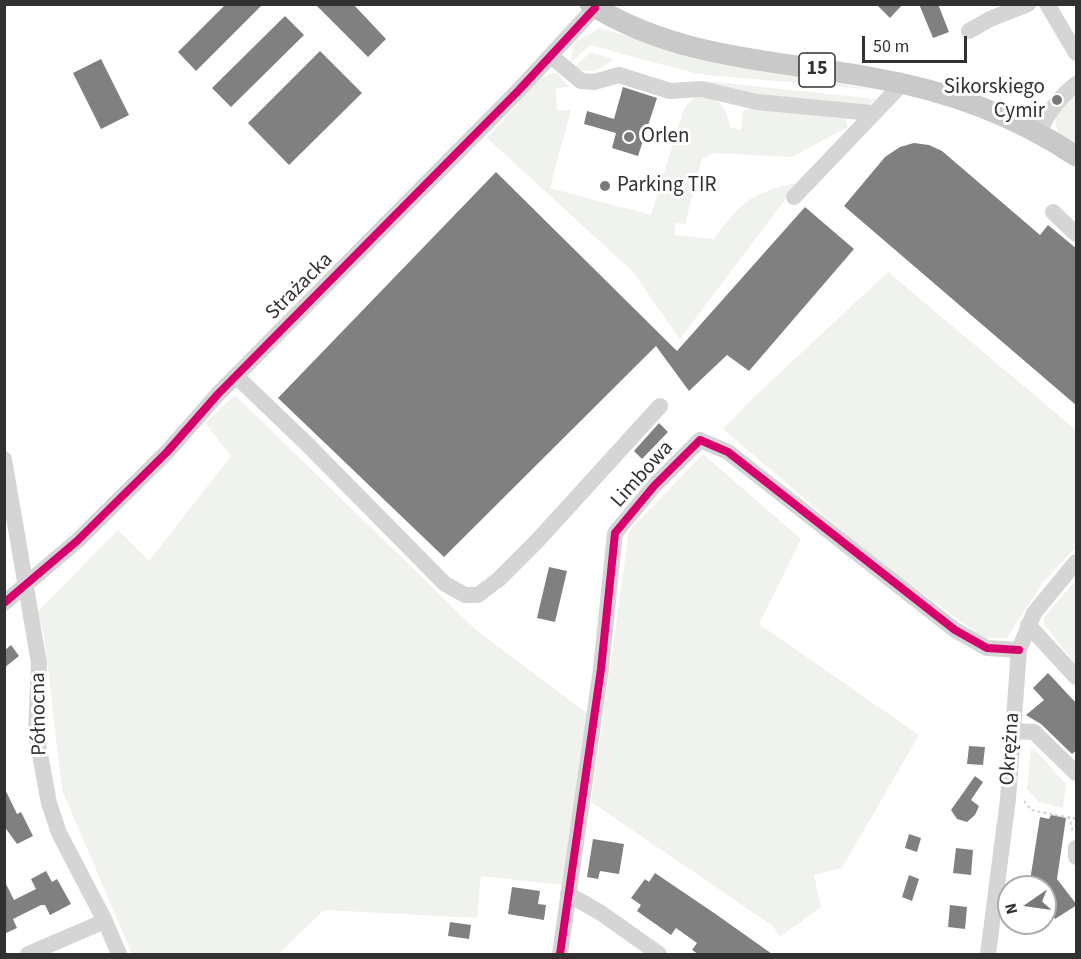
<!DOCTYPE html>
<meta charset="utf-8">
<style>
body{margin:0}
#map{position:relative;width:1081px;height:959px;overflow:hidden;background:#fff;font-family:"Source Sans 3",sans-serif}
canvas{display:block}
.frame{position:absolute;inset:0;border:6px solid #313131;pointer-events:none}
.north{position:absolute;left:997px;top:875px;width:60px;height:60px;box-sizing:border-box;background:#fff;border:2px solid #adadad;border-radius:50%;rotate:257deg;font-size:16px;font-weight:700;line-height:24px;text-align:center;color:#313131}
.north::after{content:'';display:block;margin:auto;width:21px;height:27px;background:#797979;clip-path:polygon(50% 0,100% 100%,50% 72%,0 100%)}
.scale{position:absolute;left:862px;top:36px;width:105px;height:27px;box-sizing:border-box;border:3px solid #313131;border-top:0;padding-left:8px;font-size:18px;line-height:21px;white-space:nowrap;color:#313131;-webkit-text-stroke:4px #fff;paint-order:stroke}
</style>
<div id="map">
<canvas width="1081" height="959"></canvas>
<div class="frame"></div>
<div class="north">N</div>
<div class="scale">50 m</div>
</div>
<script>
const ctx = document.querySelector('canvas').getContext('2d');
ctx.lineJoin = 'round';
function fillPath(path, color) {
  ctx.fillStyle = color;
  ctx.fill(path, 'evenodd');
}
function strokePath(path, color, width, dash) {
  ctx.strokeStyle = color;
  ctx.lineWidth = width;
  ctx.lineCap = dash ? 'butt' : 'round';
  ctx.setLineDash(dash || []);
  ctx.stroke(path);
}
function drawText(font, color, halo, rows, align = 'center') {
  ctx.font = font + ' "Source Sans 3",sans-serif';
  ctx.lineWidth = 6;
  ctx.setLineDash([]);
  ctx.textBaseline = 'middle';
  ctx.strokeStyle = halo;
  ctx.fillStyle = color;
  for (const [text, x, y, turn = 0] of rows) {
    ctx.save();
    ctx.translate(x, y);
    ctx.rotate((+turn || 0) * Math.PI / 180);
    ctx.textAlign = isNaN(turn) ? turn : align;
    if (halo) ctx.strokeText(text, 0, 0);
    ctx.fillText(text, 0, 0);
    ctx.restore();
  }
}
fillPath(new Path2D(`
 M600 28 717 63 877 90 697 74 590 45 570 63 575 42Z
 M590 52 614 59C600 69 592 76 575 67Z
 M552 73 558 74 569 87 556 88 557 110H571L550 188 651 215 680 121 685 107 693 99C716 90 727 107 730 127L741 130 743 111 750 108 846 119 848 127 792 157 713 153 702 159 685 224 676 223 674 235 714 239C743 201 747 195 795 183L796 185 680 339 632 271 487 138 541 78Z
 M706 81 876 99 868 105 756 94Z
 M1076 96V145C1071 142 1064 139 1060 134 1049 120 1061 99 1076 96Z
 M888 272 1076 430V547L1043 582 1007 638H986L976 632 876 560 723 429 755 396Z
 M235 395 475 629 587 713 562 885 481 876 477 918 324 910 279 954H132L62 790 44 635 38 611 118 530 149 561 231 456 205 423Z
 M703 454 801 539 759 624 919 735 842 868 814 875 821 907 780 937 773 926 591 802 629 531Z
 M1076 580V665L1043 623 1046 615Z
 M1031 749 1035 750 1066 784 1063 808 1039 802 1027 789Z`), '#f0f3ed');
fillPath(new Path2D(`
 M226 4H263L196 71 178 52Z
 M315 4H353L386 39 368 57Z
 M876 4H903L890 18Z
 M919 4H938L949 32 933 38Z
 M285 16 304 35 231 107 212 88Z
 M320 51 362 93 289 165 248 123Z
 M101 59 129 115 101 129 73 73Z
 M623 87 657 98 638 156 612 148 616 133 584 124 587 111 614 119Z
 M914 143 929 145 942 151 1040 235 1048 225 1077 249V406L844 206 885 157 900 147Z
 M496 172 677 351 805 207 854 249 749 371 727 355 689 391 656 346 444 557 278 398Z
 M659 423 668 432 642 459 634 451Z
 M549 567 567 571 555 622 537 618Z
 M11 645 19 656 4 668V651Z
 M1048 673 1077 704V750L1072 754 1041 724 1026 715 1044 700 1033 688Z
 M969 746 985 747 983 765 967 764Z
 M975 776 983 782 971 800 979 806 975 815 967 822 957 819 951 810Z
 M4 787 17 814 21 812 33 836 17 844 4 826Z
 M1051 815 1066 818 1057 879 1077 905 1055 919 1045 905V887H1029L1040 817 1049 819Z
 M909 834 921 838 917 852 905 848Z
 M593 839 624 844 619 874 600 871 598 879 587 877Z
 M956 848 973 850 971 875 953 873Z
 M46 871 52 882 57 879 71 904 50 915 45 905H41L13 919 17 928 4 934V880L14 900 36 889 31 879Z
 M655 873 717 915 772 954H698L692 950 697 943 676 928 671 935 637 911 641 905 631 898 645 879 649 882Z
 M909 875 919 879 912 901 902 897Z
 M512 887 540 891 538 904 546 905 544 920 508 914Z
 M950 905 967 907 965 929 948 927Z
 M450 922 471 925 469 939 448 936Z`), '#808080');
strokePath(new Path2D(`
 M1024 801 1031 810 1076 819
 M1069 816 1073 833`), '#d4d4d4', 2, [3, 3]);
strokePath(new Path2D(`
 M1047 4 1076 53
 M969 31 990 19 1028 4
 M551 56 581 81 594 82 619 75 670 91 702 89 757 102 872 113
 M1038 134C1048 112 1058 99 1076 84
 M794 197 902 84
 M1053 212 1076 234
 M236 376 306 443 445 584 465 595H478L499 579 538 540 660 406
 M4 459 39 663 36 733 49 803 59 833 105 921 119 954
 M4 603 77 541 167 452 218 394 519 90 598 4
 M1028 625 1076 677
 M1012 731 1034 732 1076 773
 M1076 848V857
 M568 894 601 913 659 954
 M28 954 105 921
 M560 954 601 669 615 533 654 486 700 440 728 452 955 630 987 648 1019 650
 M988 954 1008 799 1019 650 1034 613 1076 562`), '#d5d5d5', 16);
strokePath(new Path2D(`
 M590 4C677 59 776 60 874 78 945 90 1016 116 1076 156`), '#c9c9c9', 21);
strokePath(new Path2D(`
 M4 603 77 541 167 452 218 394 519 90 595 8
 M560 954 601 669 615 533 654 486 700 440 728 452 955 630 987 648 1019 650`), '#d6006c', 8);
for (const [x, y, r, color] of [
 [1057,100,6,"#797979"],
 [629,137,6,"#797979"],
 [605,186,6,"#797979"]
]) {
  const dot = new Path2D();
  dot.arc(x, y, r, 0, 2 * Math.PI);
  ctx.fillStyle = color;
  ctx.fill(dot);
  strokePath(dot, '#fff', 2);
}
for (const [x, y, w] of [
 [817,70,36]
]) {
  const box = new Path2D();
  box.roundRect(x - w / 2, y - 17, w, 34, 4.5);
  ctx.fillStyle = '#fff';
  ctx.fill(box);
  strokePath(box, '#313131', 1.5);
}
drawText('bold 20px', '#313131', null, [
 ["15",817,70]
]);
drawText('21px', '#313131', '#fff', [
 ["Sikorskiego",1045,88,"right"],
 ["Cymir",1045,112,"right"],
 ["Orlen",641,137],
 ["Parking TIR",617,186]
], 'left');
drawText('21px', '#313131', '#fff', [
 ["Strażacka",300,287,-45],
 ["Limbowa",643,475,-48],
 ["Północna",40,714,-91],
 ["Okrężna",1011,749,-86]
]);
</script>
